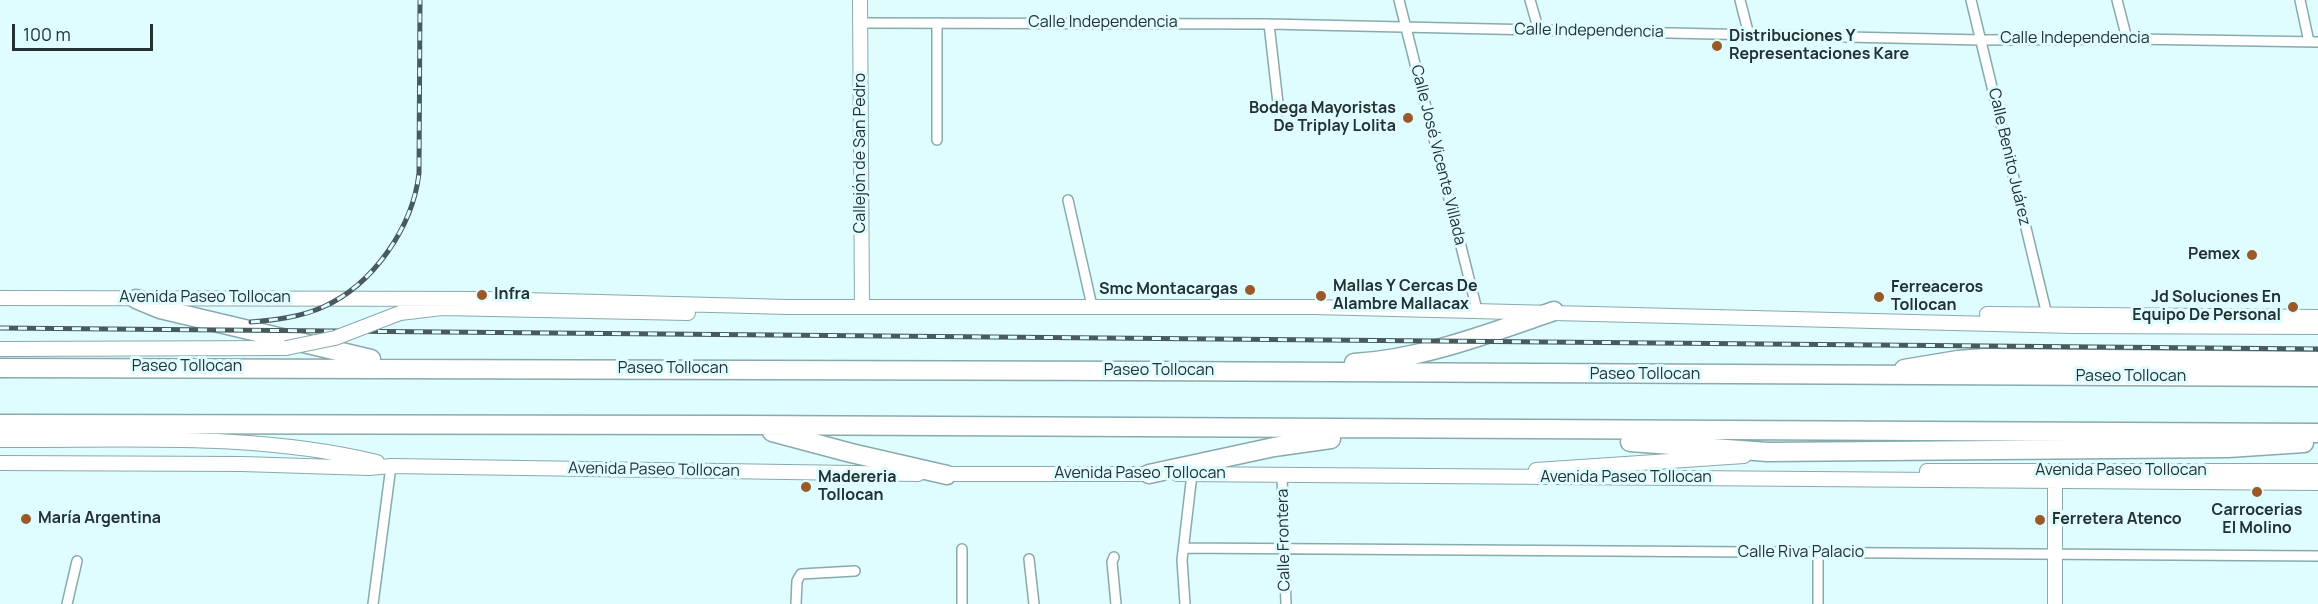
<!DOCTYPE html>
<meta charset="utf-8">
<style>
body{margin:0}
#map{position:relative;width:2318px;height:604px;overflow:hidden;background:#dffcff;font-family:Manrope,sans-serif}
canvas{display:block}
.scale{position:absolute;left:12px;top:24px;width:141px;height:27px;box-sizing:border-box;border:3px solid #233133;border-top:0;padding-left:8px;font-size:18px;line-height:21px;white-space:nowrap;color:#233133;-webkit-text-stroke:4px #dffcff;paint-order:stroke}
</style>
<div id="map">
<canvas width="2318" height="604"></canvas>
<div class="scale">100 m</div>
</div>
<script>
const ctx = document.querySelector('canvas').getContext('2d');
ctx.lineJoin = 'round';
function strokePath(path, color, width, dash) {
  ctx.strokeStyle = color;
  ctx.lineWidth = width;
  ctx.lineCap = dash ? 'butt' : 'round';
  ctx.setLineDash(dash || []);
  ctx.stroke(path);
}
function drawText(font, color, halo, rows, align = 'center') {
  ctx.font = font + ' Manrope,sans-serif';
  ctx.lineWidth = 6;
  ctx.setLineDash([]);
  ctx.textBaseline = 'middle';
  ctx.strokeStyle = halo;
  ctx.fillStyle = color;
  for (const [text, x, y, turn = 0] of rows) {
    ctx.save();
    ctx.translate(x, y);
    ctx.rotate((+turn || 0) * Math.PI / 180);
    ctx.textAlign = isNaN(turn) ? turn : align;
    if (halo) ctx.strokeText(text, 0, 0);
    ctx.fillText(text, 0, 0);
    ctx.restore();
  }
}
const street = new Path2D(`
 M1399 0 1477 310
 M1530 0 1539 31
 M1740 0 1749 35
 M1971 0 2047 315
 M2117 0 2127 39
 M2300 0 2309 42
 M860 23 1269 24 1981 40 2134 39 2318 42
 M1269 24 1279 112
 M937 140V23
 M1068 200 1092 306
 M1282 475 1286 604
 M1184 548 2318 556
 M1114 557 1112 562 1116 604
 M1029 559 1034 604
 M67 604 77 561
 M373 604 391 466
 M796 604 797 581 801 574 855 571
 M962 604V549
 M1185 604 1182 560 1192 474
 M1818 604V553`);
const secondary = new Path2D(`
 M860 0 862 306
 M0 298 486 299 788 307H1314L2073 326 2318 327
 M400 313 442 308 688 313
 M1987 314 2318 317
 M0 349 286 348
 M0 440C125 441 255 432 377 462
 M0 463 242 464 369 468 391 466 918 474
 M1536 470 1744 456
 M1927 471H2318
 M937 474H1158
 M1177 474 2318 483
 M2055 604V474`);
const highway = new Path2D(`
 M136 299 160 309 371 359
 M1354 363C1423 359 1490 333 1554 311
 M0 368C773 365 1545 376 2318 377
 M1904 369 1958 360 1985 358 2318 361
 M0 424 744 425 2318 433
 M772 432 851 453 947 475
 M1630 442 1768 452 2228 448 2304 443
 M1149 474 1274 447 1331 439`);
strokePath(street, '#88aaad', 12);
strokePath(secondary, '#88aaad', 16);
strokePath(highway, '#88aaad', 21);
strokePath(street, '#fff', 9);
strokePath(secondary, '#fff', 14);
strokePath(highway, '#fff', 18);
const rail = new Path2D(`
 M251 322C275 320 301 317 323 307 373 285 413 227 419 173L420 0
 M0 328 2318 349`);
strokePath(rail, '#495a5c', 5);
strokePath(rail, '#dffcff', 3, [9]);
const secondaryBridge = new Path2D(`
 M286 348 335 338 400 313`);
strokePath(secondaryBridge, '#88aaad', 16, []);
strokePath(secondaryBridge, '#fff', 14);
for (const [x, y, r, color] of [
 [1717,46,6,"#9b5927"],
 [1408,118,6,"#9b5927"],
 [2252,255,6,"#9b5927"],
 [1250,290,6,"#9b5927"],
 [482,295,6,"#9b5927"],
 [1321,296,6,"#9b5927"],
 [1879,297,6,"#9b5927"],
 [2293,307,6,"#9b5927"],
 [806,487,6,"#9b5927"],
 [2257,492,6,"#9b5927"],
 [26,519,6,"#9b5927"],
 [2040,520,6,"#9b5927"]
]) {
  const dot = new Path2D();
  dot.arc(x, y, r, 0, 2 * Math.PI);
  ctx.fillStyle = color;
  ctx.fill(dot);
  strokePath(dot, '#dffcff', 2);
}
drawText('16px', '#233133', '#dffcff', [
 ["Calle Independencia",1103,23],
 ["Calle Independencia",1589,31,1],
 ["Calle Independencia",2075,39],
 ["Callejón de San Pedro",861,153,-90],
 ["Calle José Vicente Villada",1438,155,76],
 ["Calle Benito Juárez",2009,157,77],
 ["Avenida Paseo Tollocan",205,298],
 ["Paseo Tollocan",187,367],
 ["Paseo Tollocan",673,369],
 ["Paseo Tollocan",1159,371],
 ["Paseo Tollocan",1645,375],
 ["Paseo Tollocan",2131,377],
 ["Avenida Paseo Tollocan",654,470,1],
 ["Avenida Paseo Tollocan",2121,471],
 ["Avenida Paseo Tollocan",1140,474],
 ["Avenida Paseo Tollocan",1626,478],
 ["Calle Frontera",1284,540,-91],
 ["Calle Riva Palacio",1801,553]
]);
drawText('bold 16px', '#233133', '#dffcff', [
 ["Distribuciones Y",1729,37],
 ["Representaciones Kare",1729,55],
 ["Bodega Mayoristas",1396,109,"right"],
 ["De Triplay Lolita",1396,127,"right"],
 ["Pemex",2240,255,"right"],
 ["Mallas Y Cercas De",1333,287],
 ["Alambre Mallacax",1333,305],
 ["Ferreaceros",1891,288],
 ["Tollocan",1891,306],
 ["Smc Montacargas",1238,290,"right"],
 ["Infra",494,295],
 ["Jd Soluciones En",2281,298,"right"],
 ["Equipo De Personal",2281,316,"right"],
 ["Madereria",818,478],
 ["Tollocan",818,496],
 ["Carrocerias",2257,511,"center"],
 ["El Molino",2257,529,"center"],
 ["María Argentina",38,519],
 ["Ferretera Atenco",2052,520]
], 'left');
</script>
